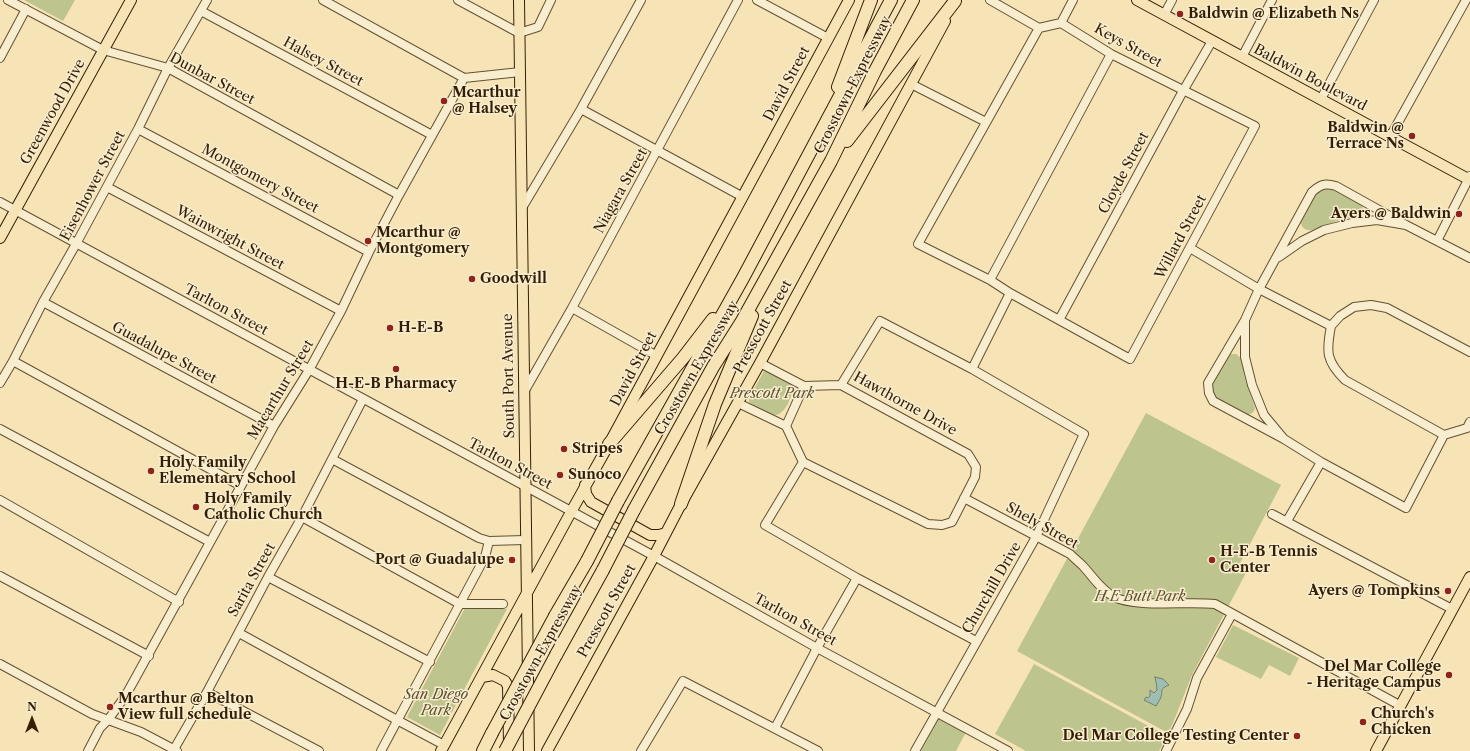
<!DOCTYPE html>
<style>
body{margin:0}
#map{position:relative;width:1470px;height:751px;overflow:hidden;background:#f6e4b7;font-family:"Libre Caslon Text",serif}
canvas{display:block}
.north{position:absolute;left:12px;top:699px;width:40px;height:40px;-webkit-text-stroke:3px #f9edd0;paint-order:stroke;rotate:0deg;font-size:11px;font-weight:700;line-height:16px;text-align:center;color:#341f04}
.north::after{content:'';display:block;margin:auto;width:14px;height:18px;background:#341f04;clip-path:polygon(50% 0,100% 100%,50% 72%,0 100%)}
</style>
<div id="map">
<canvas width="1470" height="751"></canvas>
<div class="north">N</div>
</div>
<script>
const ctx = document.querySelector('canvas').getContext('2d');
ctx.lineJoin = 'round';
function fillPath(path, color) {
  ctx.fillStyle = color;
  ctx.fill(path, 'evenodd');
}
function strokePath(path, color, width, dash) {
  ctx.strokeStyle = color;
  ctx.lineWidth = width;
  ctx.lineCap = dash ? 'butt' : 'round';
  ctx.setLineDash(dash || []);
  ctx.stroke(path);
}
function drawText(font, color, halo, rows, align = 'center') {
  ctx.font = font + ' "Libre Caslon Text",serif';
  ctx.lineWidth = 3;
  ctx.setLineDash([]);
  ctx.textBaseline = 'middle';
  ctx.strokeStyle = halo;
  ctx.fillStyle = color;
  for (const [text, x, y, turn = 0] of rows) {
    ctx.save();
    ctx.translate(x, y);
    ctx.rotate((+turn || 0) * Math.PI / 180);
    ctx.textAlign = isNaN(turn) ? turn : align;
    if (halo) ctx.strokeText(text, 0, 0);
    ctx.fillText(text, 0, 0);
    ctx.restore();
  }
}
fillPath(new Path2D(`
 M24 0H75L63 21Z
 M1328 188C1334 189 1356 199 1361 203 1363 206 1363 209 1363 213L1356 217 1342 219 1312 230C1305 231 1300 227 1301 219 1308 207 1313 191 1328 188Z
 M1231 354H1236L1241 358 1245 379 1255 408C1254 412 1252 414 1248 415L1218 401C1215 397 1213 394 1212 390 1212 381 1224 358 1231 354Z
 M768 369 792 382C796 390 785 416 775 415 766 414 756 406 749 402V398L764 371Z
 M1146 413 1281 485 1239 565 1247 571 1192 675 1173 723 1168 733 1017 651Z
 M465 608 507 609 440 735 407 717Z
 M1233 625 1299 658 1290 676 1269 665 1261 679 1216 657Z
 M1034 664 1167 736 1159 751H1026L995 734Z
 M939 718 966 732 956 751H921Z`), '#bec48d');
const water = new Path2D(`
 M1155 677 1163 679 1169 685C1159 689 1163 690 1161 697 1160 700 1157 704 1156 706L1144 700 1146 697 1148 698 1150 696V690L1154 693 1157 690C1157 686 1156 682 1155 677Z`);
fillPath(water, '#9ebeb4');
strokePath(water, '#747e6e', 1);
const minor = new Path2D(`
 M8 0 103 50 168 68 399 195
 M323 0 464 78 520 72
 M458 0 519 33 538 27 551 0
 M757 0 828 38
 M990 0 1039 28 1061 23 1111 54 1255 126 1130 359 1010 293 990 280 918 244 1039 28
 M201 11 432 135
 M1164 15 1172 0
 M1061 23 1073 0
 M1242 57 1272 0
 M0 58 26 9
 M911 84 986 122
 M1321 99 1374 0
 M581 109 743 197
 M138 129 369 252
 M1390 137 1466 0
 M107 187 341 311
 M0 202 654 556 817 648 1008 751
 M522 208 581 109 641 0
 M1437 241 1470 176
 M1190 248 1259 289 1331 326
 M1279 257 1302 241 1324 230 1352 223 1377 220 1406 225 1470 258
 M990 280 1111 54
 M43 302 274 426
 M572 308 657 356
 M1059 320 1183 91 1212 41
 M1245 321V357L1252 385 1264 415 1284 439 1321 462 1406 508 1444 435 1467 428 1470 422
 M1331 326C1326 352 1326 361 1345 380L1444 435
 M1331 326 1340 316 1354 307 1371 305 1387 308 1470 352
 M13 361 241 486
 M972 369 1010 293
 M0 383 13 361 43 302 76 244 138 129 168 68 207 0
 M841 385 880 321 972 369 1084 434 1036 537 915 751
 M524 392 572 308 738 0
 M738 403 786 426 803 462 928 524 942 525 952 522 975 477 976 467 968 454 841 385 804 386 760 363
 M786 426 804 386
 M0 429 210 542
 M1284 439 1213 401 1209 393 1208 383 1245 320 1259 289 1312 192C1321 184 1325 183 1336 186L1406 225
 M332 459 479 538 489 541 525 540
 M803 462 765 525 857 578 976 641
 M964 498 1070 554C1074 558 1079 562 1083 566 1093 577 1101 590 1114 597 1137 608 1187 601 1215 604L1401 706
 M0 500 179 602
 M1272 514 1452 609
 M302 517 460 604H503
 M1287 521 1321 462
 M0 576 149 656
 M268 577 430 662
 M239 633 397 720 444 745
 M0 664 92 714 141 732 177 751
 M207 692 319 751
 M775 728 817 648 857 578
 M88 751 100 728 108 720 126 695 274 426 309 370 341 311 369 252 399 195 464 78
 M173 751 207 692 268 577 302 517 363 399
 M381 751 485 557 489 541
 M641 751 683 681 818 751
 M1166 751 1187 709 1197 678 1232 614`);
const major = new Path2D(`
 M519 0 529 751
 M1137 0 1470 180
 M0 238 131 0
 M585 485 586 494 591 502 650 535H659L666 533
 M482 677 493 675 505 681 508 686 509 745
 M441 751 571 512 609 444 849 0
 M547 751 654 556 681 504 760 363 945 21
 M1376 751 1470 577`);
const highway = new Path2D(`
 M838 87 871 0
 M847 141 955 1
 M609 444 683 358 713 319
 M618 501 743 278 891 0
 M681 504 715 404 752 316
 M634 510 713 367 742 321 831 161 875 71 913 0
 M555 616 587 561
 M556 655 603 570
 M483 751 492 733`);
strokePath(minor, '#645031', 10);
strokePath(major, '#341f04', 12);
strokePath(highway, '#341f04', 14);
strokePath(minor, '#f9edd0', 8);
strokePath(major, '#f6e4b7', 10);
strokePath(highway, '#f6e4b7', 12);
const highwayBridge = new Path2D(`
 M587 561 618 501
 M603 570 634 510
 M492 733 555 616
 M505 751 556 655`);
strokePath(highwayBridge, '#341f04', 14, []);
strokePath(highwayBridge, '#f6e4b7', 12);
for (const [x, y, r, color] of [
 [1180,14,4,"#8f2418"],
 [444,101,4,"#8f2418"],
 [1412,136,4,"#8f2418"],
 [1459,214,4,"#8f2418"],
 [368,241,4,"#8f2418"],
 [472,279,4,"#8f2418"],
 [390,328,4,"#8f2418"],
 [396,369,4,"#8f2418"],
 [564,449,4,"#8f2418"],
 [151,471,4,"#8f2418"],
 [560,475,4,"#8f2418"],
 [196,507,4,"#8f2418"],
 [512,560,4,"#8f2418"],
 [1212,560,4,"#8f2418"],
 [1448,591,4,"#8f2418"],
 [1449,675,4,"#8f2418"],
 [110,707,4,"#8f2418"],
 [1363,722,4,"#8f2418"],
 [1297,736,4,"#8f2418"]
]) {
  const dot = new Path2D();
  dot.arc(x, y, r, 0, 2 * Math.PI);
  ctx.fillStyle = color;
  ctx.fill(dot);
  strokePath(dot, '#f9edd0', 1.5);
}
drawText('bold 14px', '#341f04', '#f9edd0', [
 ["Baldwin @ Elizabeth Ns",1188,14],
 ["Mcarthur",452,93],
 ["@ Halsey",452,109],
 ["Baldwin @",1404,128,"right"],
 ["Terrace Ns",1404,144,"right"],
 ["Ayers @ Baldwin",1451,214,"right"],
 ["Mcarthur @",376,233],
 ["Montgomery",376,249],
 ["Goodwill",480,279],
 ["H-E-B",398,328],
 ["H-E-B Pharmacy",396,384,"center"],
 ["Stripes",572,449],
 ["Holy Family",159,463],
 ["Elementary School",159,479],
 ["Sunoco",568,475],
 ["Holy Family",204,499],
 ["Catholic Church",204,515],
 ["H-E-B Tennis",1220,552],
 ["Center",1220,568],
 ["Port @ Guadalupe",504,560,"right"],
 ["Ayers @ Tompkins",1440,591,"right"],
 ["Del Mar College",1441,667,"right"],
 ["- Heritage Campus",1441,683,"right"],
 ["Mcarthur @ Belton",118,699],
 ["View full schedule",118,715],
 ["Church's",1371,714],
 ["Chicken",1371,730],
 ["Del Mar College Testing Center",1289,736,"right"]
], 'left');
drawText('14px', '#341f04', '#f9edd0', [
 ["Keys Street",1128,46,29],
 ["Halsey Street",323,62,28],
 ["Baldwin Boulevard",1310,78,28],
 ["Dunbar Street",212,79,28],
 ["David Street",787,84,-62],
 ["Crosstown Expressway",853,85,-63],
 ["Greenwood Drive",53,112,-61],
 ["Cloyde Street",1124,173,-62],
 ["Montgomery Street",260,179,28],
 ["Eisenhower Street",93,186,-62],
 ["Niagara Street",621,191,-61],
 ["Willard Street",1181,237,-62],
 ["Wainwright Street",230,238,28],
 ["Tarlton Street",226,310,28],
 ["Presscott Street",763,327,-61],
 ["Guadalupe Street",164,353,28],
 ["Crosstown Expressway",697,368,-60],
 ["David Street",634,369,-62],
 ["South Port Avenue",509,376,-91],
 ["Macarthur Street",281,390,-59],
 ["Hawthorne Drive",905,404,29],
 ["Tarlton Street",510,464,28],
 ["Shely Street",1042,526,29],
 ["Sarita Street",252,580,-61],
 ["Churchill Drive",992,588,-60],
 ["Presscott Street",607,611,-61],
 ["Tarlton Street",795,620,29],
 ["Crosstown Expressway",541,653,-61]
]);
drawText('italic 14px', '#5d512d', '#f9edd0', [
 ["Prescott Park",772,394],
 ["H E Butt Park",1140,597],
 ["San Diego",436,695],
 ["Park",436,711]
]);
</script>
